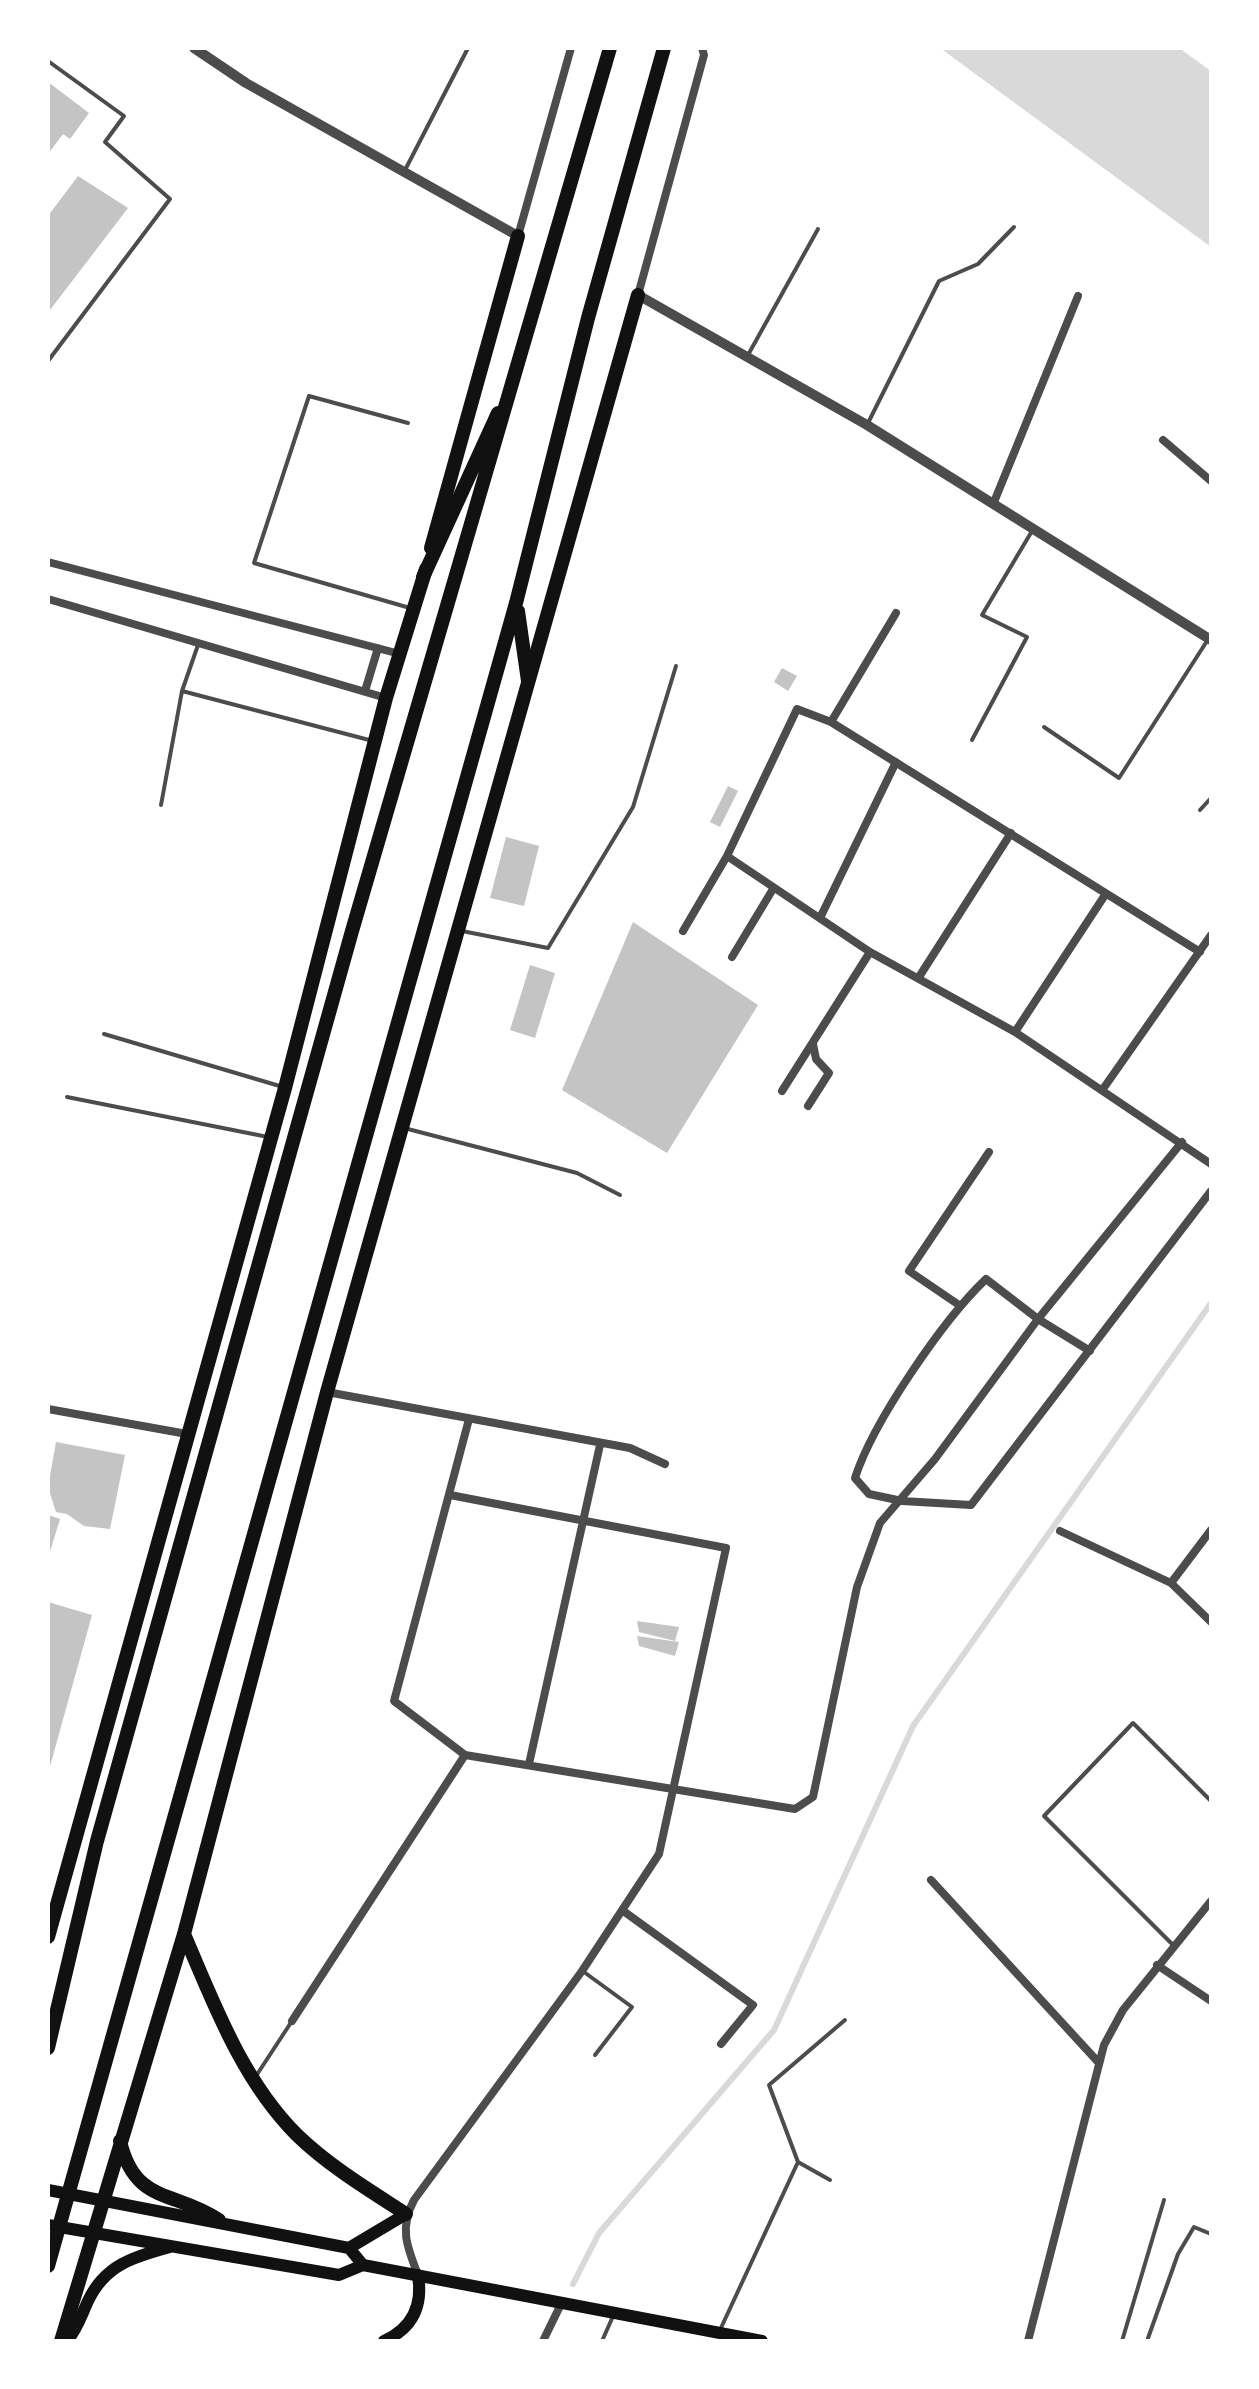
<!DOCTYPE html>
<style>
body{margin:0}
#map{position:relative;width:1259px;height:2389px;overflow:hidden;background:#fff;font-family:"Archivo Narrow",sans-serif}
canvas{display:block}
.frame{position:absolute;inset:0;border:50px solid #fff;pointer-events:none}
</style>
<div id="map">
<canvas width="1259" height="2389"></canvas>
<div class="frame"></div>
</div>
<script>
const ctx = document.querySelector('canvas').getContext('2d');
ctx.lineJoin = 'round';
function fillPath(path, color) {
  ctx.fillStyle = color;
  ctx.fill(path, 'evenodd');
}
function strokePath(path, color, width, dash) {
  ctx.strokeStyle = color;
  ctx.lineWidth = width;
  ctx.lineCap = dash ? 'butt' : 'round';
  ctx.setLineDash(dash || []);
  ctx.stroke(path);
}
fillPath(new Path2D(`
 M940 48H1179L1211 71V247Z`), '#d9d9d9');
strokePath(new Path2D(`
 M573 2284 599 2233 774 2030 913 1726 1211 1303`), '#d9d9d9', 6);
fillPath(new Path2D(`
 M48 82 89 113 70 139 63 134 48 154Z
 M78 176 128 208 50 310 48 216Z
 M782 668 797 676 788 691 774 682Z
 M728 786 738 791 720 827 710 822Z
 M506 837 539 846 524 906 490 898Z
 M633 922 758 1005 667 1153 562 1090Z
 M530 965 555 973 535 1038 510 1030Z
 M56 1442 125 1455 110 1529 84 1526 67 1514 56 1512 48 1487Z
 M48 1515 60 1519 49 1555H48Z
 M48 1602 92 1615 49 1770H48Z
 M637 1621 679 1627 675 1641 639 1632Z
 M637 1636 679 1642 675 1656 639 1646Z`), '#c4c4c4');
strokePath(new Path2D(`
 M48 61 124 116 105 142 170 199 48 361
 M404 172 468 48
 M748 355 818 229
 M408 423 309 396 254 563 410 608
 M868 423 939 281 978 264 1014 227
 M182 691 373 741
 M1044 727 1119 778 1207 641
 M972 740 1027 637 982 615 1032 531
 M161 805 182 691 198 645
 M1200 810 1211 798
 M462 931 548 948 633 807 676 666
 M104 1034 283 1087
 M67 1097 268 1137
 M404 1128 577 1173 620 1195
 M1173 1945 1044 1816 1133 1723 1211 1801
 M584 1972 632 2007 595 2055
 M256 2076 292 2021
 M798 2162 769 2085 845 2020
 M720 2330 798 2162 830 2180
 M602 2341 614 2314
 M1122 2341 1164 2200
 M1147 2341 1178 2254 1194 2227 1211 2234`), '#4c4c4c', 4);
strokePath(new Path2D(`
 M518 236 571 48
 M638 295 704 55 702 48
 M1163 440 1211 481
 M994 502 1078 296
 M48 562 400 654
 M48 599 386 698
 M365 691 378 648
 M831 722 896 613
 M727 856 870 952 1015 1032 1211 1164
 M820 918 896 762
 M683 931 727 856 797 709 831 722 1200 952
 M732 957 773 889
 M919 977 1011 833
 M1015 1032 1105 895
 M1103 1089 1211 935
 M782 1091 870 952
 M808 1106 829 1073 816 1059 813 1044
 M1182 1142 1038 1319 986 1279C943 1320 873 1422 855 1478L869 1494 902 1501 971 1505 1211 1191
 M959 1305 909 1271 989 1152
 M327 1392 630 1448 665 1464
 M48 1409 187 1434
 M469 1419 394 1701 465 1755 795 1809 813 1797 857 1587 880 1523 935 1459 1038 1319 1090 1351
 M1060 1531 1171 1583 1211 1622
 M1171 1583 1211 1530
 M529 1764 600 1445
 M931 1880 1099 2063
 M622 1910 753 2005 721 2044
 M1157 1965 1211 2001
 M292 2021 465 1755
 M418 2275C407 2247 399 2228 414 2200L582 1971 659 1854 726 1548 450 1495
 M543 2341 561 2304
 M1028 2341 1104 2045 1123 2010 1211 1901`), '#4c4c4c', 8);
strokePath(new Path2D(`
 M194 48 246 83 518 236
 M638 295 867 425 1211 640`), '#4c4c4c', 10);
strokePath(new Path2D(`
 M48 2190 349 2248 363 2265
 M48 2225 339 2275 363 2265 762 2341
 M349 2248 406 2214
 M67 2341C78 2328 81 2316 88 2301 105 2265 133 2257 170 2247
 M384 2341C413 2328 423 2305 418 2275`), '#111', 12);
strokePath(new Path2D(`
 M431 548 518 236
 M184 1934C214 2004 242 2080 297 2135 329 2166 369 2190 406 2214
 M48 1937 285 1088 386 698 426 569
 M120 2141C135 2205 175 2190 219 2220
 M61 2341 184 1934 327 1392 638 295`), '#111', 14);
strokePath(new Path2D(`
 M423 577 498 413
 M518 611 528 681
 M48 2048 97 1841 352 931 610 48
 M48 2266 516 603 588 318 664 48`), '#111', 14);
</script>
